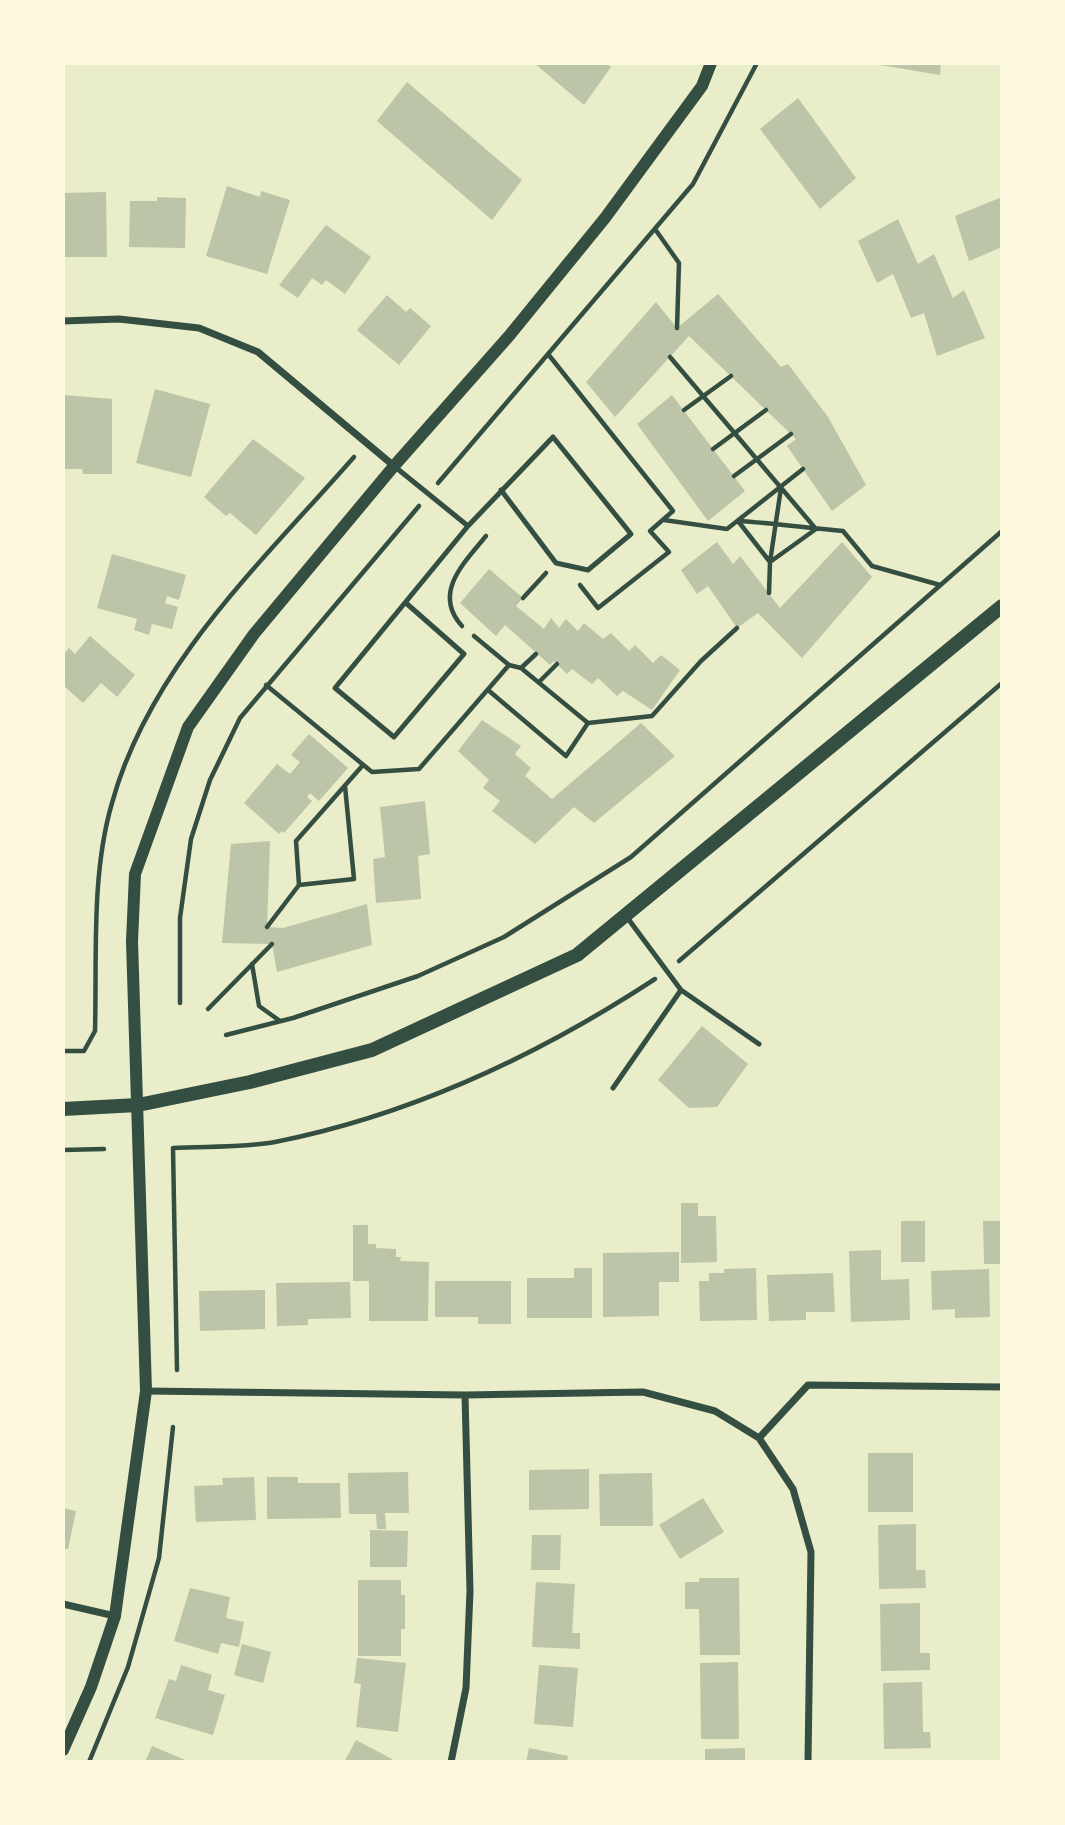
<!DOCTYPE html>
<style>
body{margin:0}
#map{position:relative;width:1065px;height:1825px;overflow:hidden;background:#e9edc9;font-family:"Exo 2",sans-serif}
canvas{display:block}
.frame{position:absolute;inset:0;border:65px solid #fefae0;pointer-events:none}
</style>
<div id="map">
<canvas width="1065" height="1825"></canvas>
<div class="frame"></div>
</div>
<script>
const ctx = document.querySelector('canvas').getContext('2d');
ctx.lineJoin = 'round';
function fillPath(path, color) {
  ctx.fillStyle = color;
  ctx.fill(path, 'evenodd');
}
function strokePath(path, color, width, dash) {
  ctx.strokeStyle = color;
  ctx.lineWidth = width;
  ctx.lineCap = dash ? 'butt' : 'round';
  ctx.setLineDash(dash || []);
  ctx.stroke(path);
}
fillPath(new Path2D(`
 M534 63H606L611 67 584 105Z
 M868 63H941L940 75Z
 M407 82 522 180 492 220 377 121Z
 M798 98 856 178 820 209 760 129Z
 M227 186 260 197 261 191 290 200 267 274 206 256Z
 M106 192 107 257H63V193Z
 M157 197 186 198 185 248 129 247 130 201H157Z
 M1002 197V247L969 261 955 216Z
 M898 219 918 264 934 254 953 298 964 290 985 338 937 356 924 313 911 318 893 274 877 283 858 241Z
 M326 225 371 257 345 294 326 280 322 285 312 278 298 298 279 285Z
 M718 294 781 367 788 364 828 417 866 485 832 511 787 446 796 439 689 336 615 417 586 382 656 302 677 328Z
 M387 295 406 312 410 308 431 326 399 365 357 330Z
 M155 389 210 404 191 477 136 463Z
 M63 395 112 399V474H83L82 469H63Z
 M672 395 745 491 708 521 637 424Z
 M253 439 305 478 256 535 230 513 226 516 204 497Z
 M717 542 733 564 740 556 780 608 842 542 872 577 802 658 758 613 737 628 708 586 697 594 681 570Z
 M112 554 186 575 179 600 167 596 165 603 178 607 172 629 152 624 149 635 134 630 137 619 97 608Z
 M489 569 523 598 516 606 544 629 551 618 559 628 566 619 578 631 584 623 603 639 611 633 629 651 635 645 653 663 661 655 680 670 652 710 623 691 617 696 598 678 592 684 572 669 567 674 554 661 550 665 505 625 496 636 460 603Z
 M90 636 135 675 117 697 101 683 83 703 63 685V655L69 648 75 654Z
 M482 720 521 746 515 754 531 768 525 776 552 799 641 723 675 756 594 823 574 807 535 844 492 811 500 801 483 788 489 780 458 751Z
 M309 734 348 768 319 801 310 793 307 797 312 801 284 833 282 831 279 834 244 803 277 764 290 774 300 762 291 755Z
 M425 801 430 854 418 856 421 899 376 903 373 859 385 857 380 807Z
 M270 841 267 927 283 928 367 904 372 945 277 972 272 944 222 943 231 844Z
 M702 1026 748 1064 717 1107 689 1108 658 1080Z
 M681 1203H698V1216H716L717 1262 681 1263Z
 M901 1221H925V1262H901Z
 M983 1221H1002V1264H984Z
 M353 1225H368V1244H376V1248L396 1249V1257H401L400 1261 429 1262 428 1321H369V1281H353Z
 M881 1250V1280L909 1279 910 1320 851 1322 849 1251Z
 M679 1252V1282H659V1316L603 1317V1253Z
 M574 1268H592V1318H527V1278H574Z
 M756 1268 757 1320 700 1321 699 1281H709V1273H724V1269Z
 M989 1269 990 1317 955 1318V1309L932 1310 931 1271Z
 M833 1273 835 1312H806V1320L769 1321 767 1275Z
 M435 1281H511V1324H478V1317H435Z
 M350 1282 351 1318 308 1319V1325L277 1326 276 1283Z
 M265 1290V1329L200 1331 199 1291Z
 M868 1453H913V1512H868Z
 M589 1469V1509L529 1510V1470Z
 M408 1472 409 1513H385L386 1529H377L376 1514H349L348 1473Z
 M652 1473 653 1526H600L599 1474Z
 M254 1477 256 1520 196 1522 194 1486 223 1485 222 1478Z
 M267 1477H298V1483H340L341 1518 267 1519Z
 M703 1498 724 1532 680 1559 659 1525Z
 M63 1508 76 1511 68 1549 63 1548Z
 M916 1524V1570H925L926 1588 879 1589 878 1525Z
 M370 1530 408 1531 407 1567H370Z
 M532 1535H561L560 1570H531Z
 M699 1578H739L740 1655H700L699 1609H685V1582H699Z
 M358 1580H401V1595H405V1629H401V1656H358Z
 M536 1582 575 1584 572 1633H580V1649L532 1647Z
 M190 1588 230 1597 226 1618 244 1622 239 1647 221 1643 218 1654 174 1641Z
 M920 1603V1653H930V1670L881 1671 880 1604Z
 M242 1644 271 1652 263 1683 234 1675Z
 M357 1658 406 1663 398 1732 356 1727 361 1684 354 1683Z
 M738 1662 739 1739H701L700 1663Z
 M181 1665 212 1675 208 1690 225 1695 213 1735 155 1718 169 1679 176 1681Z
 M539 1665 578 1668 573 1727 534 1724Z
 M922 1682 923 1732H930L931 1748 884 1749 883 1683Z
 M356 1740 392 1759 390 1762H344Z
 M152 1746 190 1762H145Z
 M529 1748 568 1756 567 1762H526Z
 M745 1748V1762H705V1749Z`), '#bcc5a7');
strokePath(new Path2D(`
 M655 229 679 263 677 328
 M548 354 673 511 650 531 669 552 598 608 580 585
 M670 357 816 529 770 562 738 521C773 523 808 528 843 531L872 566 940 585
 M684 410 731 376
 M713 449 766 410
 M734 476 791 434
 M438 483 693 184 757 63
 M664 520 727 529 803 469
 M769 593 770 562 781 488
 M523 598 546 573
 M462 626C432 593 464 563 486 536
 M521 668 536 654
 M539 682 557 664
 M266 685 372 772 419 769 509 665 474 636
 M488 690 566 756 588 723 521 668 509 665
 M588 723 652 716 701 661 737 628
 M345 786 354 879 299 885 296 841 363 765
 M267 927 299 885
 M679 961 1002 683
 M252 964 259 1006 280 1021
 M180 1003V918L191 839 210 780 240 718 419 506
 M208 1009 272 944
 M226 1035 293 1018 418 976 504 937 631 857 1002 531
 M63 1051H84L95 1031C97 956 91 875 112 803 150 665 263 561 354 457
 M63 1150 104 1149
 M177 1370 173 1148C206 1146 242 1148 275 1142 411 1115 539 1055 655 979
 M89 1762 128 1667 159 1558 173 1427`), '#344e41', 4.5);
strokePath(new Path2D(`
 M394 466 468 526 335 688 394 737 464 654 406 603
 M468 526 553 437 631 534 588 570 556 563 501 490
 M626 916 681 990 759 1044
 M613 1088 681 990`), '#344e41', 5);
strokePath(new Path2D(`
 M63 321 119 319 199 328 258 352 394 466
 M146 1391 465 1395 643 1392 715 1411 759 1438 793 1489 811 1552 808 1762
 M759 1438 808 1385 1002 1387
 M63 1604 115 1616
 M451 1762 466 1688 470 1591 465 1395`), '#344e41', 7);
strokePath(new Path2D(`
 M63 1750 91 1687 115 1616 146 1391 132 941 135 874 188 727 254 634 394 466 509 336 605 218 702 86 711 63`), '#344e41', 12);
strokePath(new Path2D(`
 M63 1109 138 1105 250 1082 372 1050 577 955 1002 606`), '#344e41', 14);
</script>
